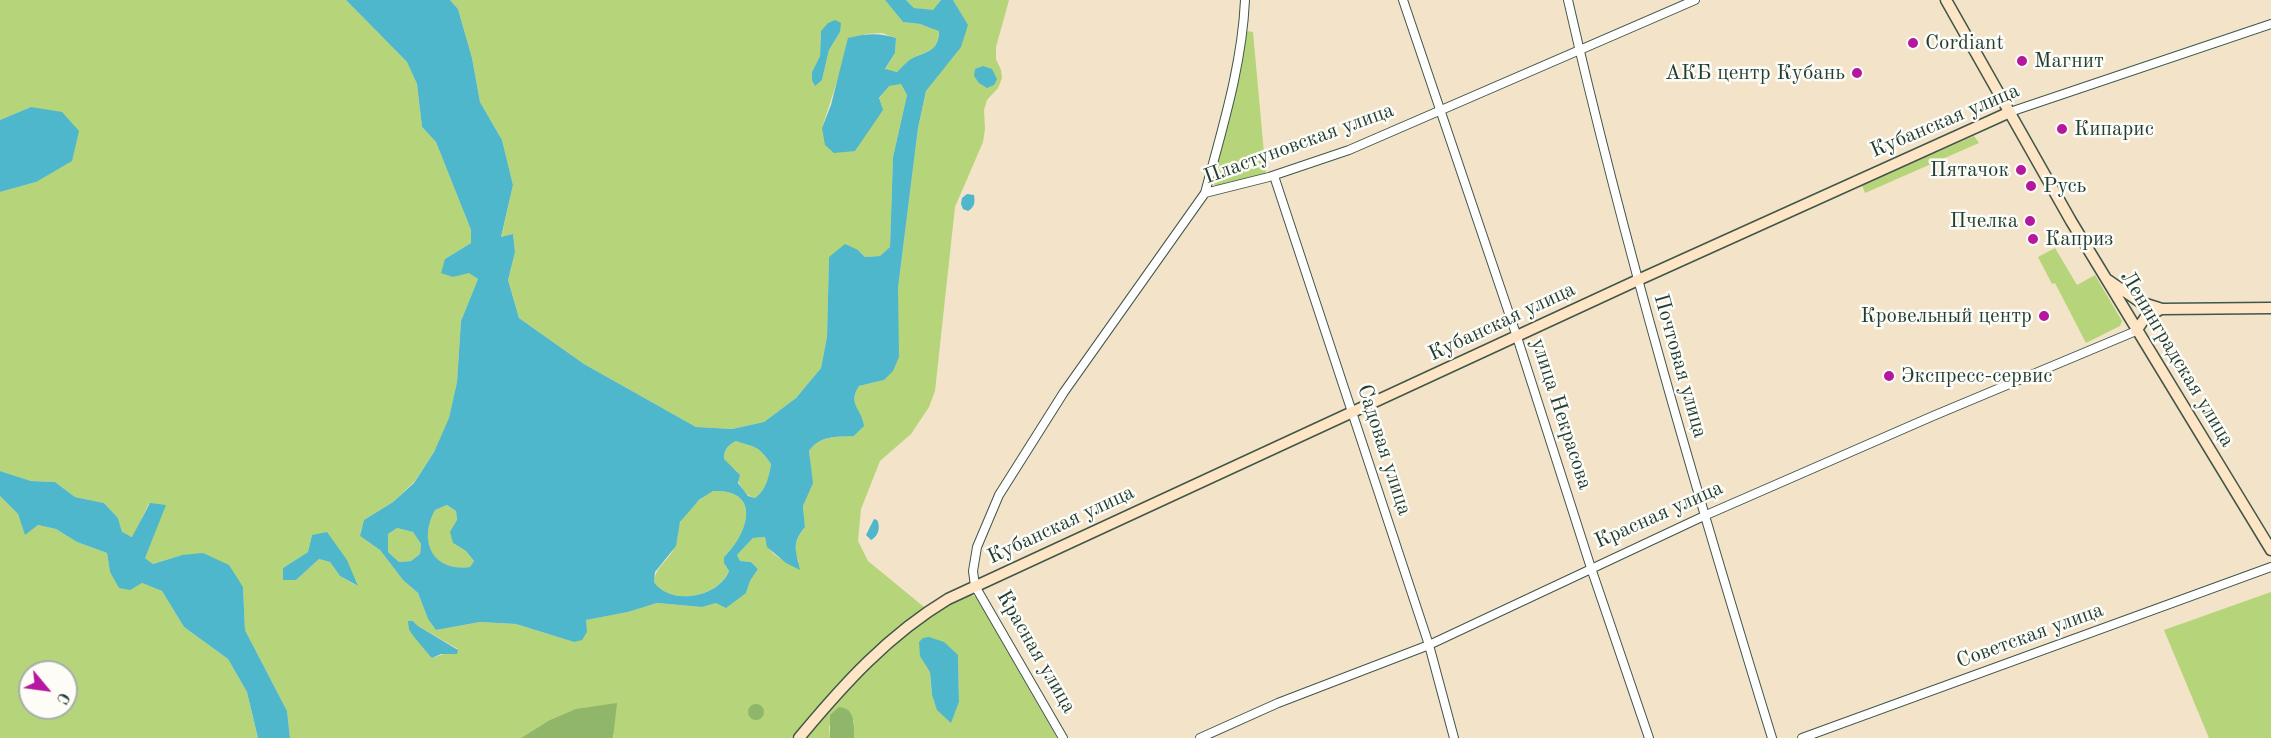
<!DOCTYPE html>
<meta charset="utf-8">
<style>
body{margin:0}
#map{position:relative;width:2271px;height:738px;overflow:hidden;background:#f3e3c9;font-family:"Old Standard TT",serif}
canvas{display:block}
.north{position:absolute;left:18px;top:660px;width:60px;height:60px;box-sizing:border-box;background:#fdfcf7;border:2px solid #a4b0a9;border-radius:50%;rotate:119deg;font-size:16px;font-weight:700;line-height:24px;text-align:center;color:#1f3d34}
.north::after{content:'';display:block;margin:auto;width:21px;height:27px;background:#b5179e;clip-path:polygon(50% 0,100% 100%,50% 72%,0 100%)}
</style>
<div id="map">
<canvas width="2271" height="738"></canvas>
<div class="north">С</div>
</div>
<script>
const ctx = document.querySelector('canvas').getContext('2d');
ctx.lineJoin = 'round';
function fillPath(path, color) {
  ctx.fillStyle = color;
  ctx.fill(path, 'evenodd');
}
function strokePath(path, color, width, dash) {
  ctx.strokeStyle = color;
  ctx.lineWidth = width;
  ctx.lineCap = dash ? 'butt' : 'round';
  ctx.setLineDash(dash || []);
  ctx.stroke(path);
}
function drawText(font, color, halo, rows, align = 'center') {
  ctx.font = font + ' "Old Standard TT",serif';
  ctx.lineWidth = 5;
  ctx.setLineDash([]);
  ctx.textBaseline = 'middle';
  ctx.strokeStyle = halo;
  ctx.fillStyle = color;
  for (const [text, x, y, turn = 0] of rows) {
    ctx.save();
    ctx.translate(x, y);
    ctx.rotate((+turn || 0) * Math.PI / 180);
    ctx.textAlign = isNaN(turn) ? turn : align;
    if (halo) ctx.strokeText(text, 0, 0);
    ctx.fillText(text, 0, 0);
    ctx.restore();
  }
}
fillPath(new Path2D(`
 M0 0H346L407 62 417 84 422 127 436 142 471 230V243L445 259 453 277 469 272 478 279 461 321 457 382 449 419 434 452 414 482 393 502 364 520 360 536 380 550 403 580 418 593 428 619 436 630 480 622 516 624 574 642 585 620 628 612 657 603 702 607 746 593 750 581 758 569 751 562 740 561 737 555 753 538 765 537C768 554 782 563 799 562 792 549 796 538 805 527L803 506 812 483 809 451C820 435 836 437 854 436L863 427C862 409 847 404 859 386L884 380 897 322 898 288 918 128 926 91 943 69 968 26 953 0H1009L996 47V59L1001 70 1002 78 998 88 987 100 984 110 985 129 983 142 955 207 935 391 929 407 911 434 880 461 861 509 858 541 868 561 924 607C873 645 832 690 791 738H613L614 735 548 721 521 738H290L287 711 245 630 243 587 182 555 153 564 145 558 149 503 133 537 122 533 118 518 104 503 75 497 55 482 31 481 0 471V192L36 182 31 107 0 120ZM312 535 357 586 340 576 330 562 319 559 296 580 283 568 308 552ZM413 621 418 626 458 649 432 658 410 631Z
 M450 0H885L903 22 920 24 939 30C939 52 927 50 911 59 906 62 901 68 897 72L885 70 895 53 896 38 882 33 865 34 840 72 822 128 855 151 867 131 879 99 889 85 901 84 907 95 893 157 890 247 880 256 865 257 858 250 829 257 827 337 821 368 796 398 764 422 732 429 696 427 584 364 519 318 508 280 515 252 513 234 501 238 513 185 502 140 480 102 472 58 458 9ZM821 31 840 32 829 50 822 80 812 72 820 56Z
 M906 0H941L933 11 914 8Z
 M1247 31 1253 32 1266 175 1217 187 1213 183Z
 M1974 136 1979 143 1865 193 1862 185Z
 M2055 248 2077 285 2095 275 2122 321 2120 326 2086 343 2055 283 2052 284 2038 257Z
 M736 441C756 448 758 445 771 464 769 478 766 490 755 498 742 494 738 484 737 471L729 466 724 459C724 449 727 446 736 441Z
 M713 491C763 489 748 534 724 557V563L729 571C717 598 670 606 654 582 656 565 669 561 675 546 678 540 677 531 680 523 686 509 700 499 713 491Z
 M0 496 18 514 25 534 38 525 56 529 77 542 107 553 110 572 130 589 142 583 162 591 184 627 228 659 247 692 258 738H0ZM30 672H66V708H30Z
 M447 505 456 511 457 521 451 532 453 543 466 551 474 561 470 567C431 572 418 541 435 510Z
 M397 528 413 532 421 544 420 554 411 561 399 562 388 552V534Z
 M2271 592V738H2209L2164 630Z
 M968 593 976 597 1057 738H854V720L829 726 830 738H805C855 680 901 631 968 593ZM958 655 959 702 951 722C931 705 932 698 930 672Z`), '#b6d47a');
fillPath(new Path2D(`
 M617 703 613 738H521L548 721 576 709Z
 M748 712a8 8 0 1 1 16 0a8 8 0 1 1-16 0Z
 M839 707C856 708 854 726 854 738H830V715Z`), '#90b66a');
fillPath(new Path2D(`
 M346 0H450L458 9 472 58 480 102 502 140 513 185 501 237 513 234 515 252 508 280 519 318 584 364 696 427 732 429 764 422 796 398 821 368 827 337 829 257 845 244 858 250 865 257 880 256 890 247 893 157 907 95 901 84 889 86 879 98 883 110 855 151 834 153 825 145 822 128 831 105 848 38C865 34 878 32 896 38L895 53 885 69 897 72C901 68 906 62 911 59 926 51 939 52 939 31L920 24 903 22 885 0H906L914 8 933 10 941 0H953L968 25 961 47 926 91 918 128 898 288 899 357 893 371 884 380 859 386C847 404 862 409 864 426L854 436C836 437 820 435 809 451L813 483 803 506 805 527C791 544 796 550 800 570L786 563 767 547 765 537 753 538 737 555 740 561 751 562 758 569 750 581 746 593 726 608 716 603 702 607 657 603 628 612 586 620 587 632 582 640 574 642 516 624 480 622 436 630 428 619 418 593 403 580 380 550 360 536 364 520 393 502 414 483 434 452 449 418 457 382 461 321 478 279 469 273 453 277 441 273 445 259 471 243V230L436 142 422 127 417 84 407 62ZM736 441C756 448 758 445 771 464 769 477 766 490 755 498L748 496 738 483 740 475 724 459C724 449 727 446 736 441ZM713 491C763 489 748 534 724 557V563L729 571C718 598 670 606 654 582L655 572 676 546 680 522 699 500ZM447 505 456 511 457 520 450 532 453 543 466 551 474 561 470 567C432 572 418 541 435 510ZM397 528 413 532 421 544 420 554 411 561 399 562 388 552V534Z
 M835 20 841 23 840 32 829 50 822 80 815 86 812 80V72L820 56 821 31 828 23Z
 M983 66 992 69 997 79 994 85 987 88 979 83 974 76 975 69Z
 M31 107 62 112 79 131 72 161 36 182 0 192V120Z
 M967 194 974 195C975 202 975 207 968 211L963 209 961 204 962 198Z
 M0 471 31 481 55 482 75 497 104 503 118 518 122 532 132 537 150 503 166 505 145 558 153 564 182 555 203 553 229 565 243 587 245 630 287 711 290 738H258L247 692 228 659 184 627 162 591 142 583 130 590 119 588 110 572 107 553 77 542 56 529 38 525 25 535 18 514 0 496Z
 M874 519 877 520C881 527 878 537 871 540L866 535Z
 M327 532 347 560 358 586 340 576 330 562 319 559 296 580H283V568L308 552 312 535Z
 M408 621H413L418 626 458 650 457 654H441L432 658C431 657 411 634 410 631 409 630 408 622 408 621Z
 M929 637 944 642 958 655 959 702 951 723 937 710 932 695 930 672 920 656 919 642 923 638Z`), '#4eb7cc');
const street = new Path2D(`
 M1403 0 1517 337 1591 568 1649 738
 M1568 0C1625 249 1697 494 1772 738
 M2010 112 2271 24
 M1274 176 1429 645 1454 738
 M1205 193C1222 129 1242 66 1245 0
 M1063 738 975 586 973 571 977 547 999 495 1064 392 1205 193 1269 177 1349 150 1695 0
 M1200 738 1278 703 1429 645 1704 516 1933 416 2136 331
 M1802 738 2271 567`);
const secondary = new Path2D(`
 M1946 0 2071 221 2271 550
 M2108 280 2140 302 2162 309 2271 308
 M2136 331 2145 318 2161 309
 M799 738C843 685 888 635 948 599L1638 280 2010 112`);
strokePath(street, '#3f564a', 10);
strokePath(secondary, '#3f564a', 13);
strokePath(street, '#fff', 8);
strokePath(secondary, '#fde5c5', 10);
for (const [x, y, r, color] of [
 [1913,43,6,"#b5179e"],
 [2022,61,6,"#b5179e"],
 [1857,73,6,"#b5179e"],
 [2062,129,6,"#b5179e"],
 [2021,170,6,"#b5179e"],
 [2031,186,6,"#b5179e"],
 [2030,221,6,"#b5179e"],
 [2033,239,6,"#b5179e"],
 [2044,316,6,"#b5179e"],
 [1889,376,6,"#b5179e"]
]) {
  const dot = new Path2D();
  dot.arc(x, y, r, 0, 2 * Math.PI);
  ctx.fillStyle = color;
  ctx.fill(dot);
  strokePath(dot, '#fdfcf7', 2);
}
drawText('21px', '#1f3d34', '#fdfcf7', [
 ["Cordiant",1925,43],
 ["Магнит",2034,61],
 ["АКБ центр Кубань",1845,73,"right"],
 ["Кипарис",2074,129],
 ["Пятачок",2009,170,"right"],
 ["Русь",2043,186],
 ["Пчелка",2018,221,"right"],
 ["Каприз",2045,239],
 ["Кровельный центр",2032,316,"right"],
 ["Экспресс-сервис",1901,376]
], 'left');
drawText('21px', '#1f3d34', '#fdfcf7', [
 ["Кубанская улица",1945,121,-23],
 ["Пластуновская улица",1299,144,-20],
 ["Кубанская улица",1502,322,-25],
 ["Ленинградская улица",2177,359,59],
 ["Почтовая улица",1680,366,74],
 ["улица Некрасова",1561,414,72],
 ["Садовая улица",1384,450,72],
 ["Красная улица",1659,515,-24],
 ["Кубанская улица",1061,525,-25],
 ["Советская улица",2030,636,-20],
 ["Красная улица",1036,652,60]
]);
</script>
